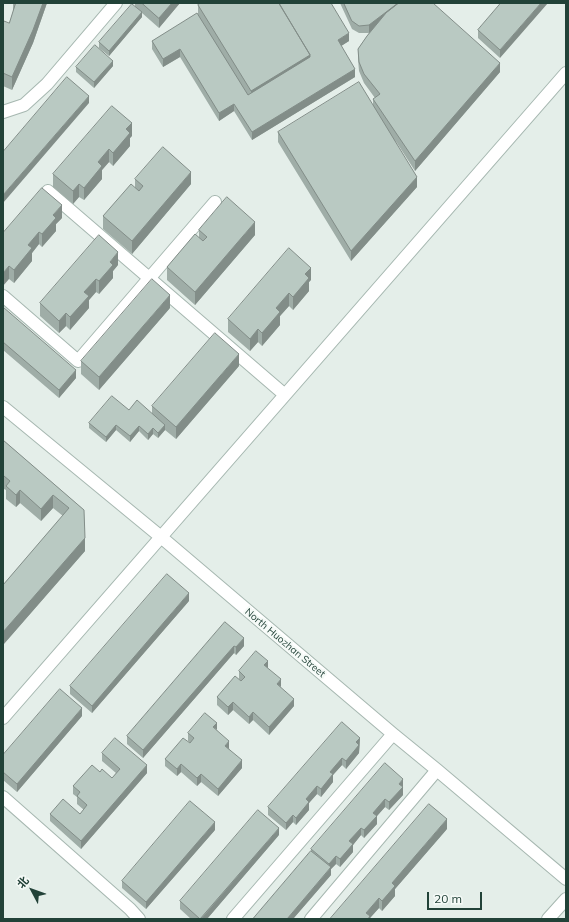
<!DOCTYPE html>
<meta charset="utf-8">
<style>
body{margin:0}
#map{position:relative;width:569px;height:922px;overflow:hidden;background:#e4eee9;font-family:Mulish,"Noto Sans SC",sans-serif}
canvas{display:block}
.frame{position:absolute;inset:0;border:4px solid #224238;pointer-events:none}
.north{position:absolute;left:12px;top:870px;width:40px;height:40px;-webkit-text-stroke:3px #f5faf7;paint-order:stroke;rotate:311deg;font-size:11px;font-weight:700;line-height:16px;text-align:center;color:#224238}
.north::after{content:'';display:block;margin:auto;width:14px;height:18px;background:#224238;clip-path:polygon(50% 0,100% 100%,50% 72%,0 100%)}
.scale{position:absolute;left:427px;top:892px;width:55px;height:18px;box-sizing:border-box;border:2px solid #224238;border-top:0;padding-left:5px;font-size:12px;line-height:14px;white-space:nowrap;color:#224238;-webkit-text-stroke:3px #f5faf7;paint-order:stroke}
</style>
<div id="map">
<canvas width="569" height="922"></canvas>
<div class="frame"></div>
<div class="north">北</div>
<div class="scale">20 m</div>
</div>
<script>
const ctx = document.querySelector('canvas').getContext('2d');
ctx.lineJoin = 'round';
function strokePath(path, color, width, dash) {
  ctx.strokeStyle = color;
  ctx.lineWidth = width;
  ctx.lineCap = dash ? 'butt' : 'round';
  ctx.setLineDash(dash || []);
  ctx.stroke(path);
}
function fillPath(path, color) {
  ctx.fillStyle = color;
  ctx.fill(path, 'evenodd');
}
function drawText(font, color, halo, rows, align = 'center') {
  ctx.font = font + ' Mulish,sans-serif';
  ctx.lineWidth = 4;
  ctx.setLineDash([]);
  ctx.textBaseline = 'middle';
  ctx.strokeStyle = halo;
  ctx.fillStyle = color;
  for (const [text, x, y, turn = 0] of rows) {
    ctx.save();
    ctx.translate(x, y);
    ctx.rotate((+turn || 0) * Math.PI / 180);
    ctx.textAlign = isNaN(turn) ? turn : align;
    if (halo) ctx.strokeText(text, 0, 0);
    ctx.fillText(text, 0, 0);
    ctx.restore();
  }
}
const minor = new Path2D(`
 M3 112 24 105 47 84 116 3
 M48 191 285 395
 M3 296 78 361 215 202
 M3 407 161 537 393 734 437 770 566 879
 M3 718 566 73
 M3 797 130 909 139 919
 M233 919 393 734
 M311 919 437 770
 M548 919 566 899`);
strokePath(minor, '#a6b7b0', 14);
strokePath(minor, '#fff', 12);
fillPath(new Path2D(`
 M13 3H47L33 43 12 90 3 86V24L9 23 10 21 13 12Z
 M135 3H180L159 28 142 13V17L109 56 99 48V42L135 6Z
 M340 3H433L500 72 415 171 395 140 417 187 351 261 278 142V132L373 106V99L375 98 364 83 359 71 358 59V49L369 33H359L352 29Z
 M501 3 500 58 478 38V30Z
 M198 5 349 41 341 46 355 77 252 140 234 111 219 121 180 57 163 67 152 49V41L198 15Z
 M113 66 94 88 76 72V67Z
 M132 136 130 138V146L113 166 109 162 102 170V179L84 200 79 197 73 204 53 187V174Z
 M135 179 191 184 132 254 103 229V216L135 187Z
 M62 218 56 224V231L42 247 39 244 32 253V261L14 283 9 279 3 233Z
 M199 230 255 235 195 305 167 280V267L199 237Z
 M118 265 113 271V278L99 294 96 292 89 300V308L70 330 66 326 59 333 40 316V303Z
 M311 280 309 282V291L293 310 289 306 280 316V325L262 346 258 342 250 351 228 332V319Z
 M3 307 76 378 59 398 3 350Z
 M170 308 99 390 81 374V361Z
 M239 366 176 439 165 430 158 438 153 434 148 440 139 431 130 442 116 430 106 442 89 428V423L129 410 152 414V406Z
 M3 440 84 510 85 551 3 645V585L63 516 53 508 41 521 20 503 16 507 6 499V490L4 489Z
 M189 601 92 713 70 694V686Z
 M225 622 244 646 236 655 234 653 143 758 127 744V736Z
 M268 669 294 706 269 735 253 720 249 724 233 710 228 715 217 705V697L241 681 239 679V671Z
 M82 716 17 792 3 780V755Z
 M217 730 242 768 218 796 201 782 197 786 181 772 177 776 165 766V759L190 743 188 741V733Z
 M360 738 359 753 346 769 342 765 333 775V782L321 797 317 794 309 803V810L296 825 293 822 286 830 268 815V807Z
 M102 753 147 773 81 849 50 821V814H80L84 810 77 804V797L73 794V786L100 772 112 778 116 773 102 761Z
 M403 786V795L389 810 385 807 377 816V824L364 838 361 835 353 845V852L340 867 336 864 331 869V875L293 919H253L311 851V849Z
 M447 829 395 889V896L382 911 379 908 370 918V919H330Z
 M215 830 146 909 122 888V881Z
 M279 835 207 919H191L180 909V901Z`), '#9fada7');
fillPath(new Path2D(`
 M43 3H47L33 43 12 90V77Z
 M172 3H180L159 28V18Z
 M398 3H407L369 33V25Z
 M541 3H548L500 58V50Z
 M142 12V17L109 56V51Z
 M349 33V41L338 48V40Z
 M180 49V57L163 67V59Z
 M310 55V65L251 101V91Z
 M113 61V66L94 88V82Z
 M500 63V72L415 171V161Z
 M355 69V77L252 140V132Z
 M89 96V103L3 203V195Z
 M234 104V111L219 121V113Z
 M132 123V136L130 138V146L113 166V153L126 129Z
 M109 149V162L102 170V179L84 200V188L98 162Z
 M191 172V184L132 254V241Z
 M417 177V187L351 261V251Z
 M79 184V197L73 204V191Z
 M62 205V218L56 224V231L42 247V234L53 215Z
 M255 222V235L195 305V292Z
 M39 232V244L32 253V261L14 283V270L28 245Z
 M118 252V265L113 271V278L99 294V281L110 262Z
 M9 266V279L3 286V273Z
 M311 268V280L309 282V291L293 310V297L305 274Z
 M96 279V292L89 300V308L70 330V317L84 292Z
 M289 293V306L280 316V325L262 346V333L276 308Z
 M170 295V308L99 390V377Z
 M66 313V326L59 333V321Z
 M258 329V342L250 351V339Z
 M239 354V366L176 439V427Z
 M76 370V378L59 398V390Z
 M116 425V430L106 442V437Z
 M165 425V430L158 438V433Z
 M139 426V431L130 442V436Z
 M153 428V434L148 440V434Z
 M4 476V489L3 490V477Z
 M20 490V503L16 507V495Z
 M53 495V508L41 521V509Z
 M85 538V551L3 645V632Z
 M189 593V601L92 713V706Z
 M244 638V646L236 655V647Z
 M234 646V653L143 758V750Z
 M268 661V669L264 665Z
 M281 679V687L277 684Z
 M294 699V706L269 735V727Z
 M233 702V710L228 715V707Z
 M82 708V716L17 792V784Z
 M253 712V720L249 724V717Z
 M217 723V730L213 727Z
 M360 738 359 753 346 769V761L356 742Z
 M229 741V749L225 746Z
 M342 758V765L333 775V782L321 797V789L330 772Z
 M242 760V768L218 796V789Z
 M181 764V772L177 776V769Z
 M147 765V773L81 849V841Z
 M201 774V782L197 786V778Z
 M403 779V786L399 791V784Z
 M317 786V794L309 803V810L296 825V818L306 799Z
 M403 787V795L389 810V802Z
 M385 799V807L377 816V824L364 838V830L373 813Z
 M293 815V822L286 830V823Z
 M447 819V829L395 889V896L382 911V901L392 883Z
 M215 822V830L146 909V902Z
 M279 828V835L207 919H201Z
 M361 828V835L353 845V852L340 867V859L349 841Z
 M336 856V864L331 869V875L293 919H287L329 870V864Z
 M379 898V908L370 918V919H366V913Z`), '#828d88');
const building = new Path2D(`
 M16 3H43L33 30 12 77 3 73V24L4 21 9 23Z
 M142 3H172L159 18Z
 M201 3H279L310 55 251 91 198 5Z
 M279 3H331L349 33 338 40 355 69 252 132 234 104 219 113 180 49 163 59 152 41 197 13 248 95 310 57V55Z
 M344 3H398L369 25 359 26 352 21Z
 M399 3H433L500 63 415 161 373 99 380 94 364 74 359 62 358 49 367 36 386 13Z
 M501 3H541L500 50 478 30Z
 M132 4 142 12 109 51 99 42Z
 M95 45 113 61 94 82 76 67Z
 M67 77 89 96 3 195V152Z
 M359 82 417 177 351 251 278 132Z
 M112 106 132 123 126 129 130 133 113 153 109 149 98 162 102 166 84 188 79 184 73 191 53 174Z
 M163 147 191 172 132 241 103 216 131 184 139 191 143 186 135 179Z
 M42 188 62 205 53 215 56 218 42 234 39 232 28 245 32 248 14 270 9 266 3 273V233Z
 M227 197 255 222 195 292 167 267 195 234 203 241 207 237 199 230Z
 M99 235 118 252 110 262 113 265 99 281 96 279 84 292 89 296 70 317 66 313 59 321 40 303Z
 M289 248 311 268 305 274 309 278 293 297 289 293 276 308 280 312 262 333 258 329 250 339 228 319Z
 M152 279 170 295 99 377 81 361Z
 M3 307 76 370 59 390 3 342Z
 M215 333 239 354 176 427 152 406Z
 M112 396 129 410 137 400 165 425 158 433 153 428 148 434 139 426 130 436 116 425 106 437 89 423Z
 M3 440 84 510 85 538 3 632V585L69 508 53 495 41 509 20 490 16 495 6 486 10 481 4 476 3 477Z
 M167 574 189 593 92 706 70 686Z
 M225 622 244 638 236 647 234 646 143 750 127 736Z
 M256 651 268 661 264 665 281 679 277 684 294 699 269 727 253 712 249 717 233 702 228 707 217 697 235 676 241 681 245 677 239 671Z
 M60 689 82 708 17 784 3 772V755Z
 M205 713 217 723 213 727 229 741 225 746 242 760 218 789 201 774 197 778 181 764 177 769 165 759 183 738 190 743 194 738 188 733Z
 M342 722 360 738 356 742 359 745 346 761 342 758 330 772 333 774 321 789 317 786 306 799 309 802 296 818 293 815 286 823 268 807Z
 M115 738 147 765 81 841 50 814 63 799 80 814 87 805 77 796 80 792 73 786 92 765 100 772 102 769 112 778 120 769 102 753Z
 M385 763 403 779 399 784 403 787 389 802 385 799 373 813 377 816 364 830 361 828 349 841 353 844 340 859 336 856 329 864 311 849Z
 M190 801 215 822 146 902 122 881Z
 M429 804 447 819 392 883 395 886 382 901 379 898 366 913 370 916 368 919H330Z
 M258 810 279 828 200 919 180 901Z
 M311 851 331 867 287 919H253Z`);
fillPath(building, '#b9c9c2');
strokePath(building, '#828d88', 1);
drawText('10px', '#224238', '#f5faf7', [
 ["North Huozhan Street",285,643,40]
]);
</script>
